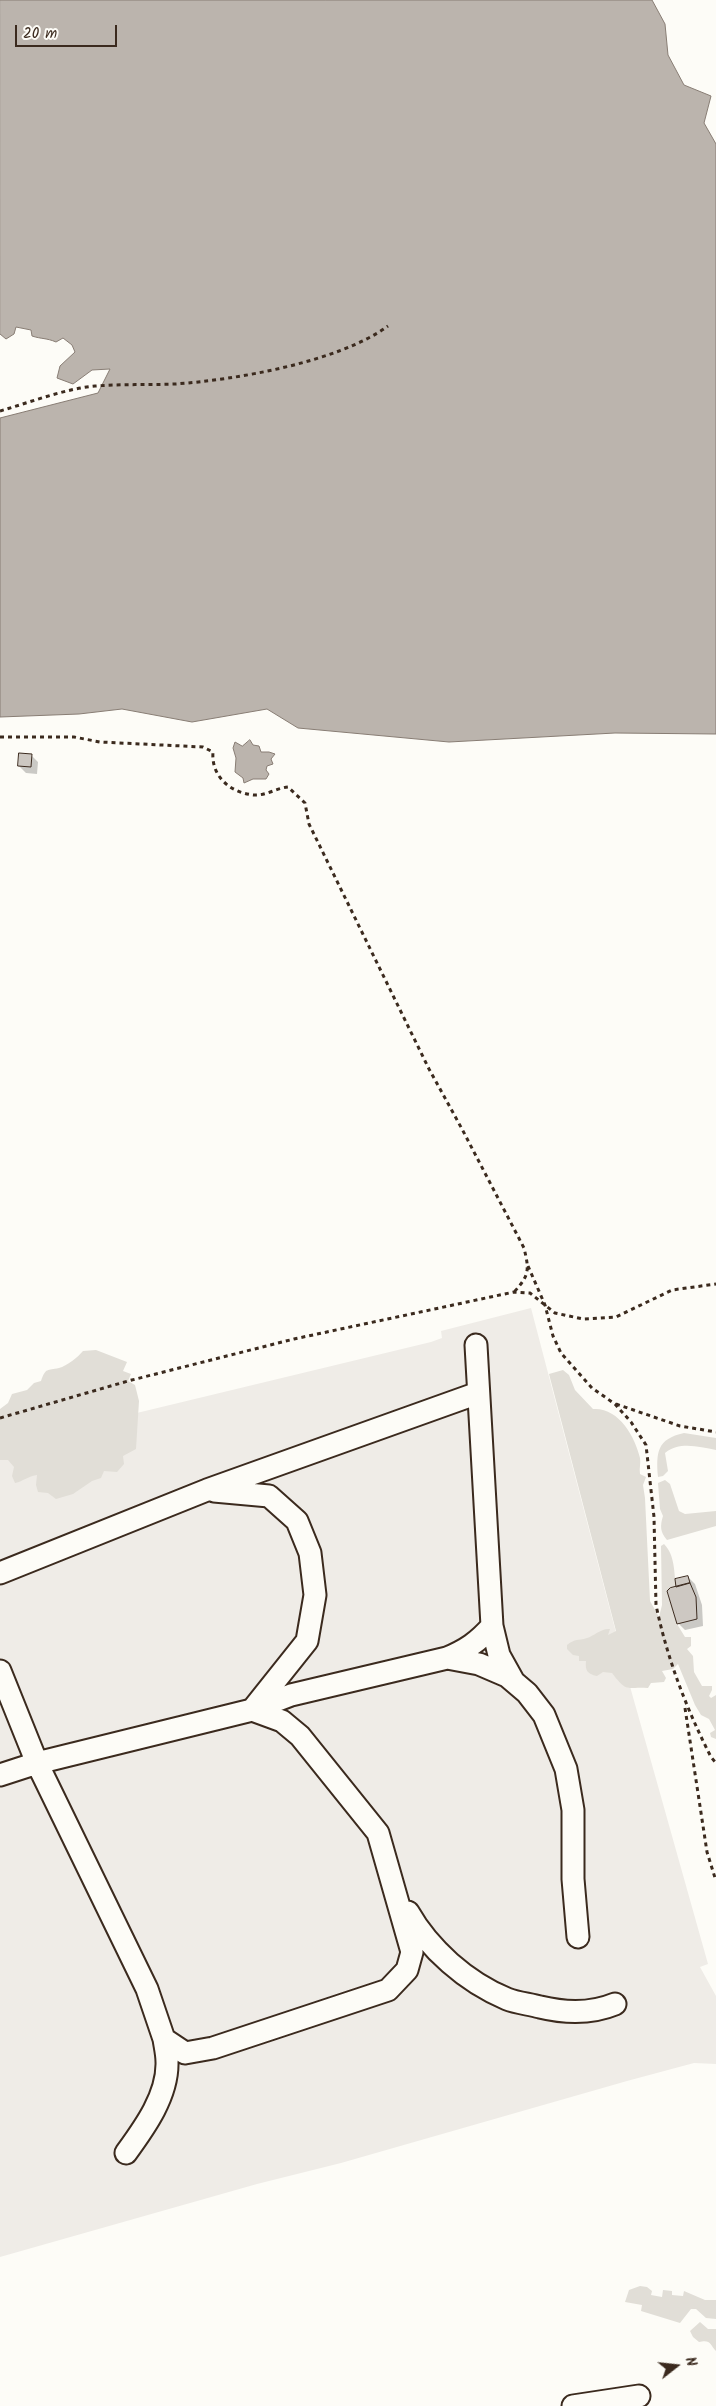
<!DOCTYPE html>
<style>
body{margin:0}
#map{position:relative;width:716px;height:2406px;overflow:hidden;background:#fdfcf7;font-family:Kalam,sans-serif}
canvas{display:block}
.north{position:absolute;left:651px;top:2341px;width:50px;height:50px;-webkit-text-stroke:4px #fdfcf7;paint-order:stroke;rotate:74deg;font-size:14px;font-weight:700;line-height:20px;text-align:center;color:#3b2a1e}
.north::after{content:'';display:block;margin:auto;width:18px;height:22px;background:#3b2a1e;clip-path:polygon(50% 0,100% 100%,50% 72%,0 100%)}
.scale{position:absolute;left:15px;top:25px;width:102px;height:22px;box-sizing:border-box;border:2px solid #3b2a1e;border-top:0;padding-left:6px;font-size:15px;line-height:18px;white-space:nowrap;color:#3b2a1e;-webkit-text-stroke:4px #fdfcf7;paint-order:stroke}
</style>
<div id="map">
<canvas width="716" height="2406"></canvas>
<div class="north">N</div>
<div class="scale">20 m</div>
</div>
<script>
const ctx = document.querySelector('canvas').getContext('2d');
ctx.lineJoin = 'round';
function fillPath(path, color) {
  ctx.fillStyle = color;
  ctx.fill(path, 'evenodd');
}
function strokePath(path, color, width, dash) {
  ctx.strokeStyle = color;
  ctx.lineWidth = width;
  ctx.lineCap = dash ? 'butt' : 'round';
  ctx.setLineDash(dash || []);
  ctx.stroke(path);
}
fillPath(new Path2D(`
 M531 1308 631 1690 708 1964 700 1967 716 1996V2064L694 2063 627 2081 341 2163 257 2184 0 2257V1446L431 1342 442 1338 441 1331Z`), '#efece7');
fillPath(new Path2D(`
 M96 1350 127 1362 123 1371 131 1374 128 1381 135 1385 139 1401 136 1449 123 1456 124 1464 117 1472 104 1471 101 1478 92 1481 73 1494 56 1499 48 1493 38 1492 36 1485 37 1475C26 1477 24 1481 15 1483L12 1476 14 1467 8 1460H0V1409L8 1403 12 1394 27 1390 34 1383 41 1381C46 1367 47 1371 59 1368 67 1366 78 1357 83 1351Z
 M563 1370 569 1375 575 1390 593 1409C618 1407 635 1436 640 1458 641 1463 639 1468 640 1474L646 1477 643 1485 645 1498 650 1601 659 1617 662 1605 661 1546 664 1544C675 1555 674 1572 676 1587L667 1591 677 1624 685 1637H691V1646L687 1649 693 1656 694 1672 702 1686H712V1690L709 1696 711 1698 716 1695V1739L711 1737 710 1733 715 1730 709 1719 701 1715 695 1705 678 1664 673 1669 662 1671 666 1678 664 1682 651 1683 648 1688C626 1686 628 1694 612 1673L603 1672 597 1676C587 1674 585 1670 586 1661H579V1656L573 1655 567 1649V1645C576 1638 577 1641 587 1638 594 1636 601 1628 610 1629L608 1635 616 1631 549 1374Z
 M684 1433 716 1438V1450C699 1447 680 1441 665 1453L668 1471 663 1476 658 1477C656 1452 657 1439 684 1433Z
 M665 1480 670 1484 679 1511 685 1514 716 1511V1526L667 1540C660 1532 660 1526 663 1516L660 1509 658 1483Z
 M640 2286 647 2287 652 2291 651 2295 662 2297 663 2290 672 2291V2295L683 2296 684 2291 705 2300H716V2319L706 2318 696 2309H691L680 2323 641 2311 642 2305 625 2302 629 2290Z
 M700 2322 708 2329H716V2351C710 2345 711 2339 699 2342L693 2337 690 2331Z`), '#e1ded7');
const water = new Path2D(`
 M0 0H652L665 24 668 55 684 85 711 96 704 123 716 144V734L615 733 449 742 298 728 267 709 192 722 122 709 79 714 0 717V418L98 393 110 369 92 370 73 384 57 378 60 366 75 352 72 345 63 338 56 342C47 338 41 339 32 336L31 330 16 327 14 334 6 339 0 334Z
 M250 740 253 745 259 746 261 752H269L275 754 271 759 273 764 267 766 266 770 269 774 266 779H253L244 783 243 778 235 772 236 758 233 748 235 742 242 746Z`);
fillPath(water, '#bbb4ad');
strokePath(water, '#887d74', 1);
fillPath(new Path2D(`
 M31 755 38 762 37 774 26 773 19 766Z
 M688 1577 695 1584 702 1605 703 1626 685 1630 678 1623 677 1587Z`), '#0003');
const building = new Path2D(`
 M19 753 32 754 31 767 18 766Z
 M688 1576 690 1583 676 1587 675 1579Z
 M690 1583 696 1597 697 1619 677 1624 667 1591 670 1588Z`);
fillPath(building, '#cdc8c2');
strokePath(building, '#3b2a1e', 1);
const lane = new Path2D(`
 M476 1345 492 1626
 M214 1491 269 1496 297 1521 310 1553 315 1595 307 1641 252 1710
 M0 1573 207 1490 478 1393
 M447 1658C466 1650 478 1642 492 1626L499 1655 514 1682
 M0 1671 37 1763 147 1989 164 2039 185 2053 213 2048 388 1990 407 1970 412 1952 378 1833 300 1736 282 1721 252 1710
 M0 1775 37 1763 252 1710 291 1695 447 1658 479 1664 507 1676 527 1693 544 1715 566 1769 573 1810V1879L578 1937
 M408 1912C429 1949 466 1982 507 1999 517 2003 529 2004 540 2007 565 2013 591 2014 615 2004
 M126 2153C145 2127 168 2095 167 2062 167 2054 165 2046 164 2039
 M573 2406 639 2396`);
strokePath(lane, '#3b2a1e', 25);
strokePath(new Path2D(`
 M0 411C31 402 64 389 95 386 122 384 148 385 175 384 235 380 339 362 388 326
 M0 737H74L100 742 203 747 213 752C211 776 230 793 254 795 265 796 277 788 288 787L305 803 309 824 429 1069 462 1129 524 1248C529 1269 530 1275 514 1292
 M528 1266 545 1305 553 1336 561 1353 592 1388 615 1404 631 1422 646 1445 654 1517 656 1605C667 1658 686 1708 711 1757L716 1763
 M616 1404 680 1426 716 1432
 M0 1418 128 1381 294 1339 514 1292 530 1293 555 1313 583 1319 616 1317 672 1290 716 1284
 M685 1708 707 1852 716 1881`), '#3b2a1e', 3, [4, 4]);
strokePath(lane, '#fdfcf7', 21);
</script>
